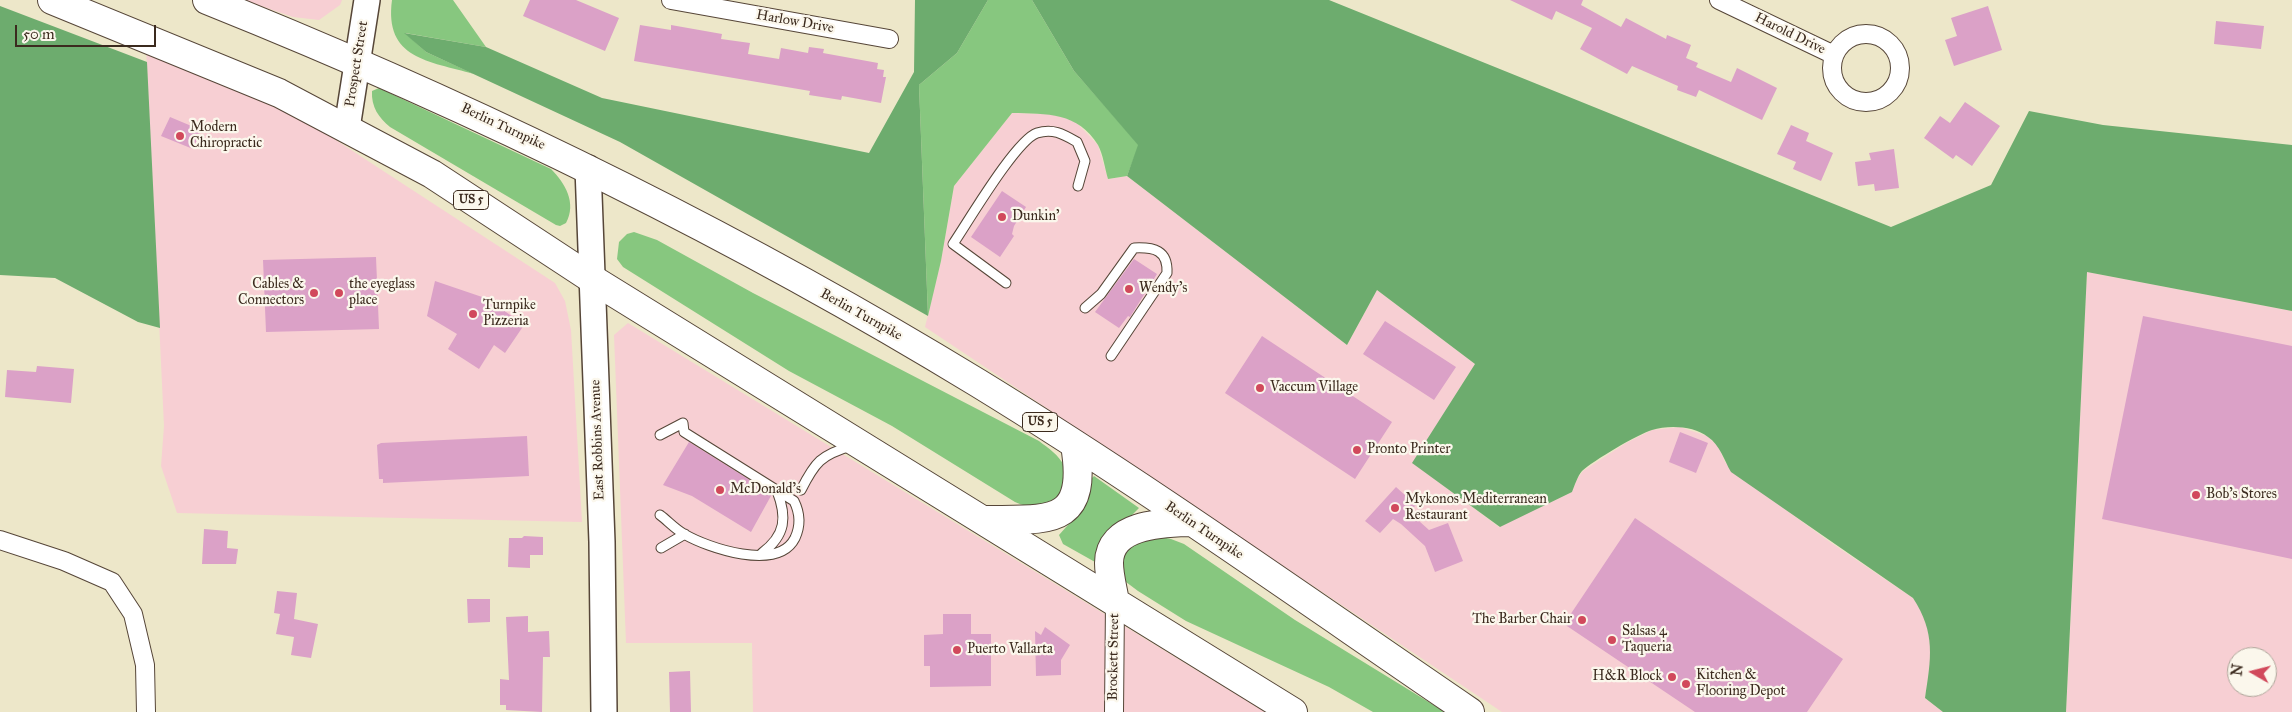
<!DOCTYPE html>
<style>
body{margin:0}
#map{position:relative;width:2292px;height:712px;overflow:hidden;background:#ede7c9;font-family:"IM FELL Great Primer",serif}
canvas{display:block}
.north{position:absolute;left:2227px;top:647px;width:50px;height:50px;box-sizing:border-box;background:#fbf7ec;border:1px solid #aea59a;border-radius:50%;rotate:278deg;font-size:14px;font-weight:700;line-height:20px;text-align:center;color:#3b2a1e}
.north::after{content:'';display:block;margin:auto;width:18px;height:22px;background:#d1495b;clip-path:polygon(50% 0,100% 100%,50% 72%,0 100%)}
.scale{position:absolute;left:15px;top:25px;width:141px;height:22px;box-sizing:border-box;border:2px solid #3b2a1e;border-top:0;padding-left:6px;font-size:15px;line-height:18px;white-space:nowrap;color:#3b2a1e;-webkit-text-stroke:4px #fbf7ec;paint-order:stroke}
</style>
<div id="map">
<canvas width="2292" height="712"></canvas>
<div class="north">N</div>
<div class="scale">50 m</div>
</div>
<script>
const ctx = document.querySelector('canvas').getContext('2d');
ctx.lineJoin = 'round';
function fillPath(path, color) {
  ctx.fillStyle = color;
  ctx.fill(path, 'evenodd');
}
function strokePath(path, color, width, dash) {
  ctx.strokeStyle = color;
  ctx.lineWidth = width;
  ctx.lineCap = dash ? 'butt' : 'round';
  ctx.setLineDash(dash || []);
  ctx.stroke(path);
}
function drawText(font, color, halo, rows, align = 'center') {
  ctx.font = font + ' "IM FELL Great Primer",serif';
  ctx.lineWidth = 4.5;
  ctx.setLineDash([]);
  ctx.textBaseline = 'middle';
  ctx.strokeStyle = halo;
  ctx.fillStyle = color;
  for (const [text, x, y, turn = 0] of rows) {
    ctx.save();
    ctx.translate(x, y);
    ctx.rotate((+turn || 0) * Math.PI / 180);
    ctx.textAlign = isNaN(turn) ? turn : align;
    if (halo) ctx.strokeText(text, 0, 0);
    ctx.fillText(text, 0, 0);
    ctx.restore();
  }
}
fillPath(new Path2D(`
 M243 0H342L340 5 319 20 293 17Z
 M146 47 299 116 555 283 565 301 571 330 582 522 177 513 161 466 164 426Z
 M1012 113 1050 114 1074 120 1098 145 1108 179 1127 176 1347 345 1377 290 1475 364 1413 463 1499 527 1572 492 1577 479 1583 471 1626 443 1652 430 1680 427 1707 436 1718 446 1725 462 1752 485 1830 542 1913 598 1923 612 1930 635 1931 658 1925 698 1943 712H1502L925 327 941 261 954 186Z
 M2087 272 2292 311V712H2066ZM2237 657H2267V687H2237Z
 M628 323 1265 712H753L752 643H626L614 335Z`), '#f7cfd3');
fillPath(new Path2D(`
 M392 0H453L486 47 405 33 426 52 474 74C429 61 384 59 392 0Z
 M988 0H1032L1074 71 1139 145 1127 176 1108 179C1105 169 1103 154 1098 145 1078 112 1047 114 1012 113L954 186 941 261 928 316 919 85 957 53Z
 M379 88 551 169C565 183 577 203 566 223L560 226 556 225 390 127C379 118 371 107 372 91Z
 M634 232 657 240 753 293 1039 441C1048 448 1059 455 1064 466 1067 474 1066 480 1063 488 1054 509 1035 511 1015 502L892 426 789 371 623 267 617 259 619 242 627 234Z
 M1094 476 1139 508 1126 521 1095 562 1063 544 1059 535 1075 517 1090 480Z
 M1157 536 1171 539 1184 544 1295 620 1445 712H1373L1329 687 1186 621 1138 591 1126 582 1123 576 1122 559 1128 550 1140 540Z`), '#87c77f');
fillPath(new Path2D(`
 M915 0H988L957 53 919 85 928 316 620 142 426 52 404 33 486 47 602 98 869 153 914 72Z
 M1032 0H1329L1891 227 1991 185 2029 111 2103 125 2292 145V311L2087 272 2066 712H1943L1925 698C1931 659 1936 633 1913 598L1731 472C1724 460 1720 445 1708 437 1694 426 1669 425 1652 430 1638 434 1593 461 1582 471 1577 477 1575 485 1572 492L1500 527 1412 463 1475 364 1377 290 1347 345 1127 176 1138 145 1074 71Z
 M0 6 147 62 160 328 138 322 55 278 0 275Z`), '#6dac6e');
fillPath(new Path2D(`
 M530 0H576L619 18 605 51 523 16Z
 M1510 0H1583L1581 5 1621 27 1626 18 1666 39 1667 35 1691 45 1686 58 1698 63 1696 67 1731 82 1737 68 1777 88 1762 120 1699 90 1696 97 1677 90 1678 86 1632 66 1627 74 1580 49 1592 28 1556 11 1552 20Z
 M1988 6 2002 50 1954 66 1945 40 1957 36 1951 18Z
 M2216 21 2264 26 2261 49 2214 44Z
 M640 25 671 30V25L722 34 721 39 750 43 748 54 779 59 781 48 808 53 809 47 824 49 823 53 878 63 877 69 884 70 883 77H886L881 103 842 96 841 100 809 95 810 91 634 61Z
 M1965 102 2000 126 1972 166 1956 155 1953 159 1924 138 1940 116 1950 123Z
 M170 117 201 130 193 149 161 136Z
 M1791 125 1809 133 1806 141 1833 153 1821 181 1793 169 1796 162 1777 154Z
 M1894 149 1899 188 1875 191 1874 184 1858 186 1855 162 1871 160 1869 153Z
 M1002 191 1026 207 1014 226 1012 234 1014 236 1000 257 971 237Z
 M376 257 379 329 266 332 263 260Z
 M1134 259 1157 274 1130 317 1128 316 1119 328 1095 312Z
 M435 281 488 299 524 325 505 353 494 345 479 369 448 349 457 334 427 316Z
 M2143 316 2292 346V559L2102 519Z
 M1385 321 1456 367 1434 400 1363 354Z
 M1262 336 1392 422 1355 479 1225 393Z
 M37 366 74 369 71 403 5 397 7 370 36 372Z
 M1680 432 1708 443 1696 473 1669 462Z
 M527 436 529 476 383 483V479H379L377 445 381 443Z
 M689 442 772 494 751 532 692 496 663 485Z
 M1396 487 1416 505 1409 512 1429 530 1448 523 1463 561 1435 572 1425 546 1401 524 1393 519 1380 533 1365 521Z
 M1635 518 1843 659 1807 712H1695L1564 624Z
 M204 529 228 531 227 548 238 549 236 564H202Z
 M524 536 543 537V555H530V568L508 567 509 538H522Z
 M277 591 297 593 294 619 318 624 311 658 291 655 294 637 276 634 280 614 274 613Z
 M467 599H490V622L468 623Z
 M943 614H971V634H991V686L930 687V666H924V635L943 634Z
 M528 616V632L549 631 550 657H543L542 712 506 710V705H500V679L509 680 506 617Z
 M1045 627 1070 645 1061 660V675L1036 676 1035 631 1041 635Z
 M690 671 691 712H670L669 672Z`), '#dba1c7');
const lane = new Path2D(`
 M1006 283 953 244C968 222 1016 140 1037 133 1053 128 1063 134 1077 142L1085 161 1078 186
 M1085 308 1101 294 1134 248C1154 247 1168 250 1167 273L1111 356
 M801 490C815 462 821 455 851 446
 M660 515C668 521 675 529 684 534 708 548 778 572 795 538 801 525 800 513 794 501L684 432 683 423 660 435
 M661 548 685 534
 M762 553C786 535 787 517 777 491`);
const street = new Path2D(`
 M671 0 889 39
 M1719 0 1834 55
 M1832 68a34 34 0 1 1 68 0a34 34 0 1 1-68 0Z
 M0 540 64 561 112 582 133 614 145 665 146 712
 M1114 712 1115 602`);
const secondary = new Path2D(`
 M347 128 367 0
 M588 168 602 542 604 712`);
const highway = new Path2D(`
 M52 0 279 93 432 174 592 279 1293 712
 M207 0C474 107 732 233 978 383 1146 486 1307 601 1470 712
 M984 520C1047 519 1089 528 1075 445
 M1115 602C1113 589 1109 576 1109 563 1109 524 1162 523 1190 522`);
strokePath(lane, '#564638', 11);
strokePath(street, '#564638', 20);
strokePath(secondary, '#564638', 28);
strokePath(highway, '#564638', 30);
strokePath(lane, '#fff', 9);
strokePath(street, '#fff', 18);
strokePath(secondary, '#fff', 25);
strokePath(highway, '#fff', 28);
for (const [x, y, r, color] of [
 [180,136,5,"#d1495b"],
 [1002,217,5,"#d1495b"],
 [1129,289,5,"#d1495b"],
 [314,293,5,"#d1495b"],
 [339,293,5,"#d1495b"],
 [473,314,5,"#d1495b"],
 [1260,388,5,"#d1495b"],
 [1357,450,5,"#d1495b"],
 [720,490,5,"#d1495b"],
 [2196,495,5,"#d1495b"],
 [1395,508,5,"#d1495b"],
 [1582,620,5,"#d1495b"],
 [1612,640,5,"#d1495b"],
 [957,650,5,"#d1495b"],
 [1672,677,5,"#d1495b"],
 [1686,684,5,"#d1495b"]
]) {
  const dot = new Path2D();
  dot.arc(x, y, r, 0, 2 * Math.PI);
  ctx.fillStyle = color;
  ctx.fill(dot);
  strokePath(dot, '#fbf7ec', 2);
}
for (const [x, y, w] of [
 [471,200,35],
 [1040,422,35]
]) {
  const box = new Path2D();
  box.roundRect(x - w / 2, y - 9.5, w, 19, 4);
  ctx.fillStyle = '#fbf7ec';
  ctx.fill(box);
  strokePath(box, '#3b2a1e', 1);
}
drawText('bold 12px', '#3b2a1e', null, [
 ["US 5",471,200],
 ["US 5",1040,422]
]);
drawText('14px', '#3b2a1e', '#fbf7ec', [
 ["Harlow Drive",795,22,10],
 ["Harold Drive",1790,34,26],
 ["Prospect Street",357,64,-81],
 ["Berlin Turnpike",503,127,25],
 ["Berlin Turnpike",861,315,29],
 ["East Robbins Avenue",598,440,-92],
 ["Berlin Turnpike",1204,531,34],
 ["Brockett Street",1114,657,-89]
]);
drawText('14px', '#3b2a1e', '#fbf7ec', [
 ["Modern",190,128],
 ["Chiropractic",190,144],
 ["Dunkin'",1012,217],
 ["Cables &",304,285,"right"],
 ["Connectors",304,301,"right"],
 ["the eyeglass",349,285],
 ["place",349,301],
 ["Wendy's",1139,289],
 ["Turnpike",483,306],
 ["Pizzeria",483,322],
 ["Vaccum Village",1270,388],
 ["Pronto Printer",1367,450],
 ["McDonald's",730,490],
 ["Bob's Stores",2206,495],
 ["Mykonos Mediterranean",1405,500],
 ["Restaurant",1405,516],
 ["The Barber Chair",1572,620,"right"],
 ["Salsas 4",1622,632],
 ["Taqueria",1622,648],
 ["Puerto Vallarta",967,650],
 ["Kitchen &",1696,676],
 ["Flooring Depot",1696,692],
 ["H&R Block",1662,677,"right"]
], 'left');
</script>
